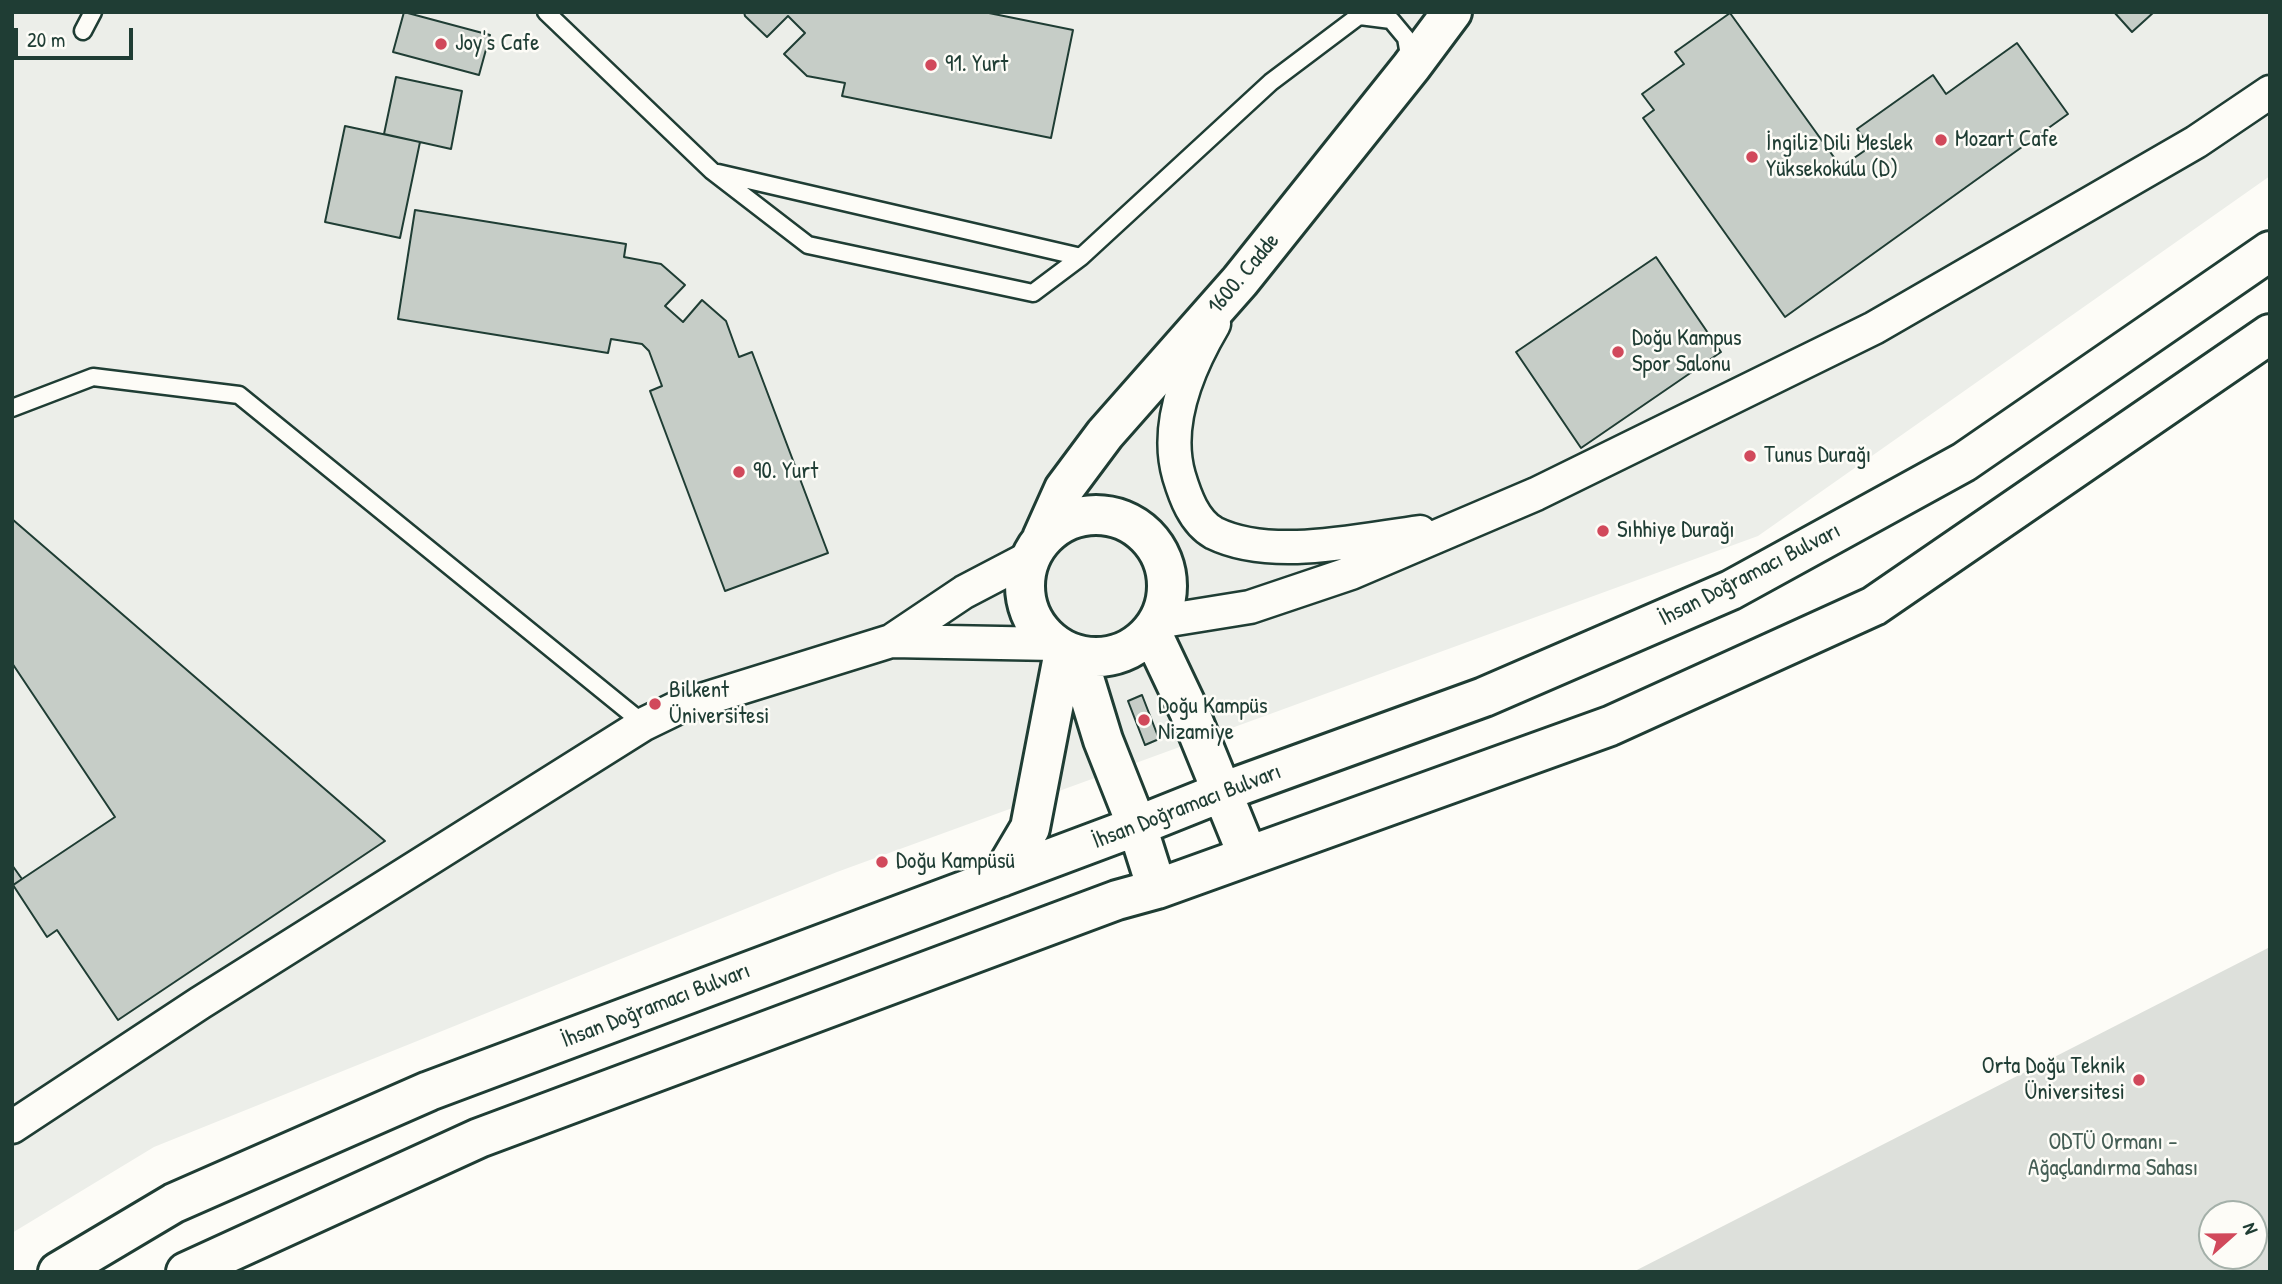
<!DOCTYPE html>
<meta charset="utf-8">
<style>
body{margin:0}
#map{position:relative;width:2282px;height:1284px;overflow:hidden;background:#fdfcf7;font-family:"Patrick Hand",sans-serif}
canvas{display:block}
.frame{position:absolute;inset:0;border:14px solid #1f3d34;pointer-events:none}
.north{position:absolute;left:2198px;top:1200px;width:70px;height:70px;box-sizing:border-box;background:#fdfcf7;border:2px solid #a4b0a9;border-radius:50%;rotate:69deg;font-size:19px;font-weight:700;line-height:28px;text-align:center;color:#1f3d34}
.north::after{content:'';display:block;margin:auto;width:24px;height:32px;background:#d1495b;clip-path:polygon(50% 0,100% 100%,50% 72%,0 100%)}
.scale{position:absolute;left:14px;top:28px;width:119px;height:32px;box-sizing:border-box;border:4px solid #1f3d34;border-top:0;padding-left:9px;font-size:21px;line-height:24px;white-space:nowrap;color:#1f3d34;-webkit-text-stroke:5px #fdfcf7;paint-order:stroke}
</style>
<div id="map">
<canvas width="2282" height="1284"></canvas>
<div class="frame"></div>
<div class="north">N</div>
<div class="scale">20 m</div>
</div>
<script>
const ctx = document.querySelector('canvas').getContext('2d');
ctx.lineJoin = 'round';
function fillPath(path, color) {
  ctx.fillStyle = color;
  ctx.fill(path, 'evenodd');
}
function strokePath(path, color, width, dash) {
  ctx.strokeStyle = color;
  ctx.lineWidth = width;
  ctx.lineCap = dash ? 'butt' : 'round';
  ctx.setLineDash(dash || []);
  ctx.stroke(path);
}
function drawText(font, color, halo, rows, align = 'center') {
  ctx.font = font + ' "Patrick Hand",sans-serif';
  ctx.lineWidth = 5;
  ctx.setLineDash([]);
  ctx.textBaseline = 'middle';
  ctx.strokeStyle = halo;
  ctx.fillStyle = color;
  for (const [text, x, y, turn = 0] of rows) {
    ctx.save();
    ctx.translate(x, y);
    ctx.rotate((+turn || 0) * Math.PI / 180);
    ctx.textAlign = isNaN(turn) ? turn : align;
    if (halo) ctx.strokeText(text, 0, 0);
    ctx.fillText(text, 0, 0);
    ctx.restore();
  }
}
fillPath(new Path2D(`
 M12 12H2270V176L1758 536 837 872 154 1147 12 1233Z`), '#eceee9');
fillPath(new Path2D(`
 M2270 947V1272H1633ZM2212 1214H2254V1256H2212Z`), '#dde0db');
const building = new Path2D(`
 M404 12 490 35 479 75 393 52Z
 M744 12H984L1073 30 1051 138 842 96 845 83 807 76 784 54 805 33 788 16 767 37 745 16Z
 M2114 12H2154L2132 32Z
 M1730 13 1841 167 1870 147 1857 129 1933 75 1946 94 2017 43 2068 114 1785 317 1643 118 1654 110 1642 94 1684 64 1675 52Z
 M396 77 462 91 451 149 384 134Z
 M345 126 420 142 400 238 325 222Z
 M415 210 626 244 624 257 661 264 685 285 665 306 683 322 702 300 726 321 739 357 752 352 828 553 725 591 650 391 662 386 649 351 642 344 611 339 608 353 398 319Z
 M1656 257 1721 352 1581 448 1516 352Z
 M12 519 385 841 118 1020 57 930 47 937 13 885 115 817 12 663Z
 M1142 695 1159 739 1145 745 1128 701Z
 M12 865 22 879 12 886Z`);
fillPath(building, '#c6cdc7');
strokePath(building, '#1f3d34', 2);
const lane = new Path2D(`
 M546 12 712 171 808 245 1033 293 1081 257 1271 82 1364 12
 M1360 16 1391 20 1406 38 1410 61
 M83 31 93 12
 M718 173 1081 257
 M12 408 93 377 239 395 644 724`);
const street = new Path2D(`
 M1214 324C1188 368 1164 424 1179 476 1185 496 1194 522 1214 533 1271 561 1359 540 1420 532
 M1157 622 1250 607 1351 573 1536 494 1874 328 2196 142 2270 92
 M891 641 1055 644
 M12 1127 200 1003 644 724 679 707 891 641 964 592 1029 558`);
const secondary = new Path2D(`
 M1025 586a71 71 0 1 1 142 0a71 71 0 1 1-142 0Z
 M1042 538 1064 489 1105 434 1240 281 1411 67 1452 12
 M1151 631 1189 711 1248 856
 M1077 655 1103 740 1137 826 1157 889
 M1001 877 1030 828 1064 651
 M58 1272 174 1203 429 1091 1137 826 1222 792 1484 697 1731 590 1964 462 2270 251
 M186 1272 479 1138 1117 900 1157 889 1610 726 1874 606 2270 334`);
strokePath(lane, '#1f3d34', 21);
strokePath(street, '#1f3d34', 37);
strokePath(secondary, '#1f3d34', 44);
strokePath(lane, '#fdfcf7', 16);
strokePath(street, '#fdfcf7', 32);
strokePath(secondary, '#fdfcf7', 38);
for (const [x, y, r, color] of [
 [441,44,7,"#d1495b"],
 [931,65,7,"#d1495b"],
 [1941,140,7,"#d1495b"],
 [1752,157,7,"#d1495b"],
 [1618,352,7,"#d1495b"],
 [1750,456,7,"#d1495b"],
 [739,472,7,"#d1495b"],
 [1603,531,7,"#d1495b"],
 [655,704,7,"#d1495b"],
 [1144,720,7,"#d1495b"],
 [882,862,7,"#d1495b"],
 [2139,1080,7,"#d1495b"]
]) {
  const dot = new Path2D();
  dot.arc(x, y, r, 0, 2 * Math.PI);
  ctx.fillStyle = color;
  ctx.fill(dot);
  strokePath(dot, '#fdfcf7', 2.5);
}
drawText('23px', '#1f3d34', '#fdfcf7', [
 ["Joy's Cafe",455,44],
 ["91. Yurt",945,65],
 ["Mozart Cafe",1955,140],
 ["İngiliz Dili Meslek",1766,144],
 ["Yüksekokulu (D)",1766,170],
 ["Doğu Kampus",1632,339],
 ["Spor Salonu",1632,365],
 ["Tunus Durağı",1764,456],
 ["90. Yurt",753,472],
 ["Sıhhiye Durağı",1617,531],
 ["Bilkent",669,691],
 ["Üniversitesi",669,717],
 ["Doğu Kampüs",1158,707],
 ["Nizamiye",1158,733],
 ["Doğu Kampüsü",896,862],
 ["Orta Doğu Teknik",2125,1067,"right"],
 ["Üniversitesi",2125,1093,"right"]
], 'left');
drawText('23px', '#1f3d34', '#fdfcf7', [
 ["1600. Cadde",1244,274,-50],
 ["İhsan Doğramacı Bulvarı",1750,575,-27],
 ["İhsan Doğramacı Bulvarı",1187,807,-21],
 ["İhsan Doğramacı Bulvarı",656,1006,-21]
]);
drawText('23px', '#455e55', '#fdfcf7', [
 ["ODTÜ Ormanı -",2113,1143],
 ["Ağaçlandırma Sahası",2113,1169]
]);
</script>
